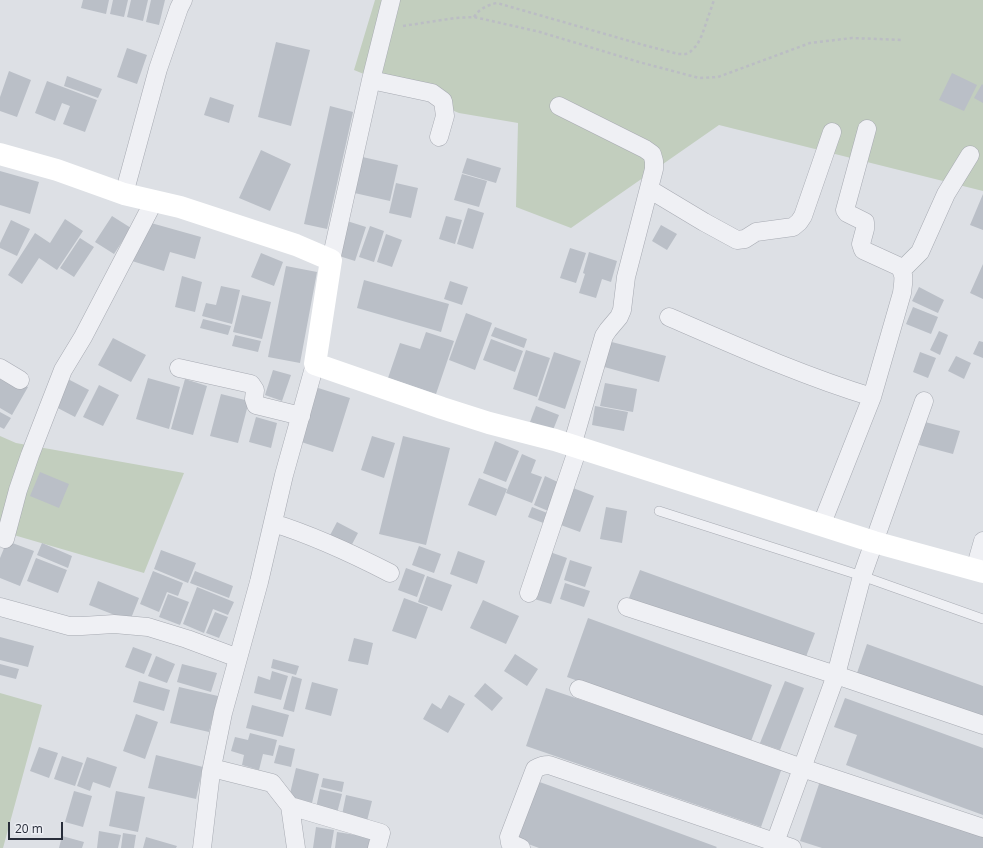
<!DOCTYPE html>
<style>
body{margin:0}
#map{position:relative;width:983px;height:848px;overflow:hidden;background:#dde0e5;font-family:"Open Sans",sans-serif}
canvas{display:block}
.scale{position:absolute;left:8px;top:822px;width:55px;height:18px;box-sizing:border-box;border:2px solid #282d3a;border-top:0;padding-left:5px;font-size:12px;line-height:14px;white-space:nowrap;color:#282d3a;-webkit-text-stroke:3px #eceef3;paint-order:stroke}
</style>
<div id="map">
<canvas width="983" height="848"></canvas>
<div class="scale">20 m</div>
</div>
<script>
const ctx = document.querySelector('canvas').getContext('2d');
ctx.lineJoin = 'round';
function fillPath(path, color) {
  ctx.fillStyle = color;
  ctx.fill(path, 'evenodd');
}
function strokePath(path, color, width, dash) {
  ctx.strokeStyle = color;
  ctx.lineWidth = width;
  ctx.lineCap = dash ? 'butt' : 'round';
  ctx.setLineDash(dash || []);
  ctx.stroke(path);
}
fillPath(new Path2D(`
 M375 0H983V191L719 125 571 228 516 207 518 123 459 113 354 70Z
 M0 436 16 443 184 473 144 573 0 531Z
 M0 693 42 705 3 848H0Z`), '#c2cebe');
fillPath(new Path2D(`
 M83 0H109L106 14 81 8Z
 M113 0H128L124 17 110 14Z
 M131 0H148L143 21 127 17Z
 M151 0H165L159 25 146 22Z
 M276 42 310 50 291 126 258 117Z
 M127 48 147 55 137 84 117 77Z
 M9 71 31 80 17 117 0 111V97Z
 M952 73 977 85 964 111 939 100Z
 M67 76 102 89 98 98 64 86Z
 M47 81 97 100 85 132 63 124 70 106 62 103 55 121 35 113Z
 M982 84 983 85V103L974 98Z
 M210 97 234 105 229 123 204 115Z
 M330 106 353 112 327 229 304 224Z
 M261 150 291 164 270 211 239 198Z
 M358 156 398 165 390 201 350 192Z
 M467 158 501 168 496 183 462 173Z
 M0 171 39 182 30 214 0 205Z
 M462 174 487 181 479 207 454 200Z
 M396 183 418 188 411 218 389 213Z
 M983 194V230L970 225Z
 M468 208 484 213 473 249 457 244Z
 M112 216 131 228 114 254 95 242Z
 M446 216 462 220 455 244 439 239Z
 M65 219 83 231 57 270 39 258 22 284 8 275 35 233 50 243Z
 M11 220 30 229 17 256 0 248V243Z
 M144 221 201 237 195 259 170 252 164 271 132 261Z
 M347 221 366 227 355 261 336 255Z
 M661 225 677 234 667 250 652 241Z
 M370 226 384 231 374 262 359 257Z
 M386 234 402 240 392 267 377 262Z
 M80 238 94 247 74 277 60 268Z
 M570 248 586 253 576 283 560 278Z
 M589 252 617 261 611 282 602 279 596 298 579 293 585 274 583 273Z
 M261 253 283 262 274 286 251 277Z
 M983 264V299L970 293Z
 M286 266 317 272 300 363 268 357Z
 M182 276 202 282 195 312 175 307Z
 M364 280 449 304 441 332 357 308Z
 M450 281 468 287 462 305 444 299Z
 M221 286 240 290 232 324 202 316 206 303 216 305Z
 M919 287 944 300 938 313 912 301Z
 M242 295 271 302 262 339 233 332Z
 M913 307 938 317 931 334 906 324Z
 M466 313 492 323 475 370 449 360Z
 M203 319 231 326 228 335 200 328Z
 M495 327 527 339 524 348 491 336Z
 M939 331 948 335 940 355 930 350Z
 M426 332 454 341 436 394 388 378 400 343 420 349Z
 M235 335 261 341 258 352 232 346Z
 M113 338 146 355 131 382 98 365Z
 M491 339 523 351 515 372 483 360Z
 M604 340 666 356 659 382 597 365Z
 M979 341 983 342V358L973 354Z
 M526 350 550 358 537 397 513 389Z
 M554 352 581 361 565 409 538 400Z
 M920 352 936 358 928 378 913 372Z
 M956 356 971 363 964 379 948 371Z
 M273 370 291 375 282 401 265 395Z
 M4 372 28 387 12 415 0 408V378Z
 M66 378 89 390 75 417 52 405Z
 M148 378 180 387 169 429 136 419Z
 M185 379 207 386 193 435 171 429Z
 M605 383 637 389 633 412 600 406Z
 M99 385 119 395 103 426 83 417Z
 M315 387 350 398 333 452 298 441Z
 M221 394 249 401 238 443 210 436Z
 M536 406 559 415 553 430 530 422Z
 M595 406 628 412 624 431 592 425Z
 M0 412 11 418 4 429 0 427Z
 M256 417 277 423 271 448 249 442Z
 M925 422 960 431 953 454 919 445Z
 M372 436 395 443 384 478 361 470Z
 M403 436 450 448 426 545 379 534Z
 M495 441 519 451 506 482 483 473Z
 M522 454 536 460 531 473 542 477 532 503 506 493Z
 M40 472 69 484 59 508 30 496Z
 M545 476 564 485 553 513 534 505Z
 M479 478 507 489 496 516 468 505Z
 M573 488 594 496 580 532 558 524Z
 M532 507 555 516 551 526 528 517Z
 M606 507 627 511 622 543 600 539Z
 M337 522 358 533 349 550 328 539Z
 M7 541 34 551 20 586 0 578V558Z
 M42 543 72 556 68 568 37 555Z
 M419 546 441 554 434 573 412 565Z
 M161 550 196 563 188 583 154 569Z
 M458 551 485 561 477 584 450 574Z
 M547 551 567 558 551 604 531 598Z
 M36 558 67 570 58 593 27 581Z
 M570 560 592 567 585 587 564 580Z
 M406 568 425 575 417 597 398 590Z
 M640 570 815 633 804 662 629 598Z
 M153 571 183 583 178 596 167 592 159 612 140 604Z
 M195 571 233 586 229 598 190 583Z
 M427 576 452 585 442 611 418 602Z
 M98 581 139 598 130 621 89 605Z
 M565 583 590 591 584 607 560 599Z
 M197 587 234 602 228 615 213 609 204 633 183 624Z
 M168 594 189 602 180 625 159 617Z
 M404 598 428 607 416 639 392 631Z
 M483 600 519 616 506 644 470 628Z
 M215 612 228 617 219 638 206 633Z
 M588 618 772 685 750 744 567 677Z
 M0 637 34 646 28 667 0 660Z
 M354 638 373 643 368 665 348 661Z
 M867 644 983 686V719L857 673Z
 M133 647 152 654 144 674 125 667Z
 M515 654 538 669 527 686 504 671Z
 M156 656 175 664 167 683 148 676Z
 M273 659 299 666 296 675 271 668Z
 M0 664 19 669 16 679 0 675Z
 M182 664 217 673 211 692 177 682Z
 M272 671 288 676 281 700 254 693 258 676 270 680Z
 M292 676 302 679 294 712 283 709Z
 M139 681 170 690 164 711 133 702Z
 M785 681 804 688 780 750 760 743Z
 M312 682 338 689 331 716 305 709Z
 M485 683 503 698 492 711 474 696Z
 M179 687 218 696 209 732 170 723Z
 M546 688 782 768 761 827 526 746Z
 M449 695 465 704 448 733 423 719 432 703 441 709Z
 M845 698 983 748V815L846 765 857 735 834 727Z
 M252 705 289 715 283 737 246 728Z
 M136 714 158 722 145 759 123 751Z
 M250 733 277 740 273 756 263 754 259 770 242 765 244 755 231 751 235 737 248 740Z
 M279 745 295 749 291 767 274 763Z
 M39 747 58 753 49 778 30 771Z
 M156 755 203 767 196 799 148 788Z
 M62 756 83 763 75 786 54 779Z
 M87 757 117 767 110 788 93 782 90 791 77 786Z
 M296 768 319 774 311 807 288 802Z
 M323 778 344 782 342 792 321 787Z
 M534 780 548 785 717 847 716 848H539L512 838Z
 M820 781 983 836V848H822L800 841Z
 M320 789 342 794 337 813 316 808Z
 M74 791 92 796 83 827 65 822Z
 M116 791 145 797 138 832 109 826Z
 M346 795 372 801 367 821 342 815Z
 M316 827 334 830 331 848H313Z
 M99 831 121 835 118 848H97Z
 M337 832 375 838 373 848H335Z
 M123 833 136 835 134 848H121Z
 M62 836 84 842 82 848H59Z
 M146 837 177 846 176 848H143Z`), '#babfc7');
const lane = new Path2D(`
 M659 511 862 576 983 619`);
const street = new Path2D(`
 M371 80 432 93 443 101 445 116 439 137
 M559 106 645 149 652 154 654 161V169L626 277 622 310 619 317 608 330 604 336 572 446
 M649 189 704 222 737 240 745 239 756 232 793 227 799 222 803 216 832 132
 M124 194 158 69 179 8 183 0
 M331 260 371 80 391 0
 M902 270 920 252 946 194 970 155
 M669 317C736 346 803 376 872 397
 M0 368 20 380
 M179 368 251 384 255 390 254 399 256 405 301 416
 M273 523C315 536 351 553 390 573
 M821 526 872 397 902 293C903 283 906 273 898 266L863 250 861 244 865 229V222L847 213 845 210 867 129
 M5 539 18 490 30 455 63 370 83 337 154 201
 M975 569 983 541
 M529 593 578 448
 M0 607 69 626H82L114 624 148 627 187 639 238 658
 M627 607 836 675 983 725
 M579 689 802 768 983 828
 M212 768 272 783 290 806 296 848
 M290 806 381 833 377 848
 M202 848 211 772 223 713 259 582 284 475 315 364
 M521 848 510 843 509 837 535 769C540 766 543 765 549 765L792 848
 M773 848 836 675 862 576 924 401`);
strokePath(lane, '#a7aab2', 10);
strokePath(street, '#a7aab2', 19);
strokePath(new Path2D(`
 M474 17C479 9 487 5 497 3L647 46 678 54H686L690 52 697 45 702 35 714 0
 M403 26 455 18 474 17 540 32 639 62 699 78 718 77 810 43 852 38 903 40`), '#bbbdc4', 2.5, [3, 3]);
strokePath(lane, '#eff0f4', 9);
strokePath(street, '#eff0f4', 18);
strokePath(new Path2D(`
 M0 154 57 170 124 194 180 207 296 245 331 260 315 364 442 408 489 423 555 440 874 542 983 572`), '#fff', 22);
</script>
